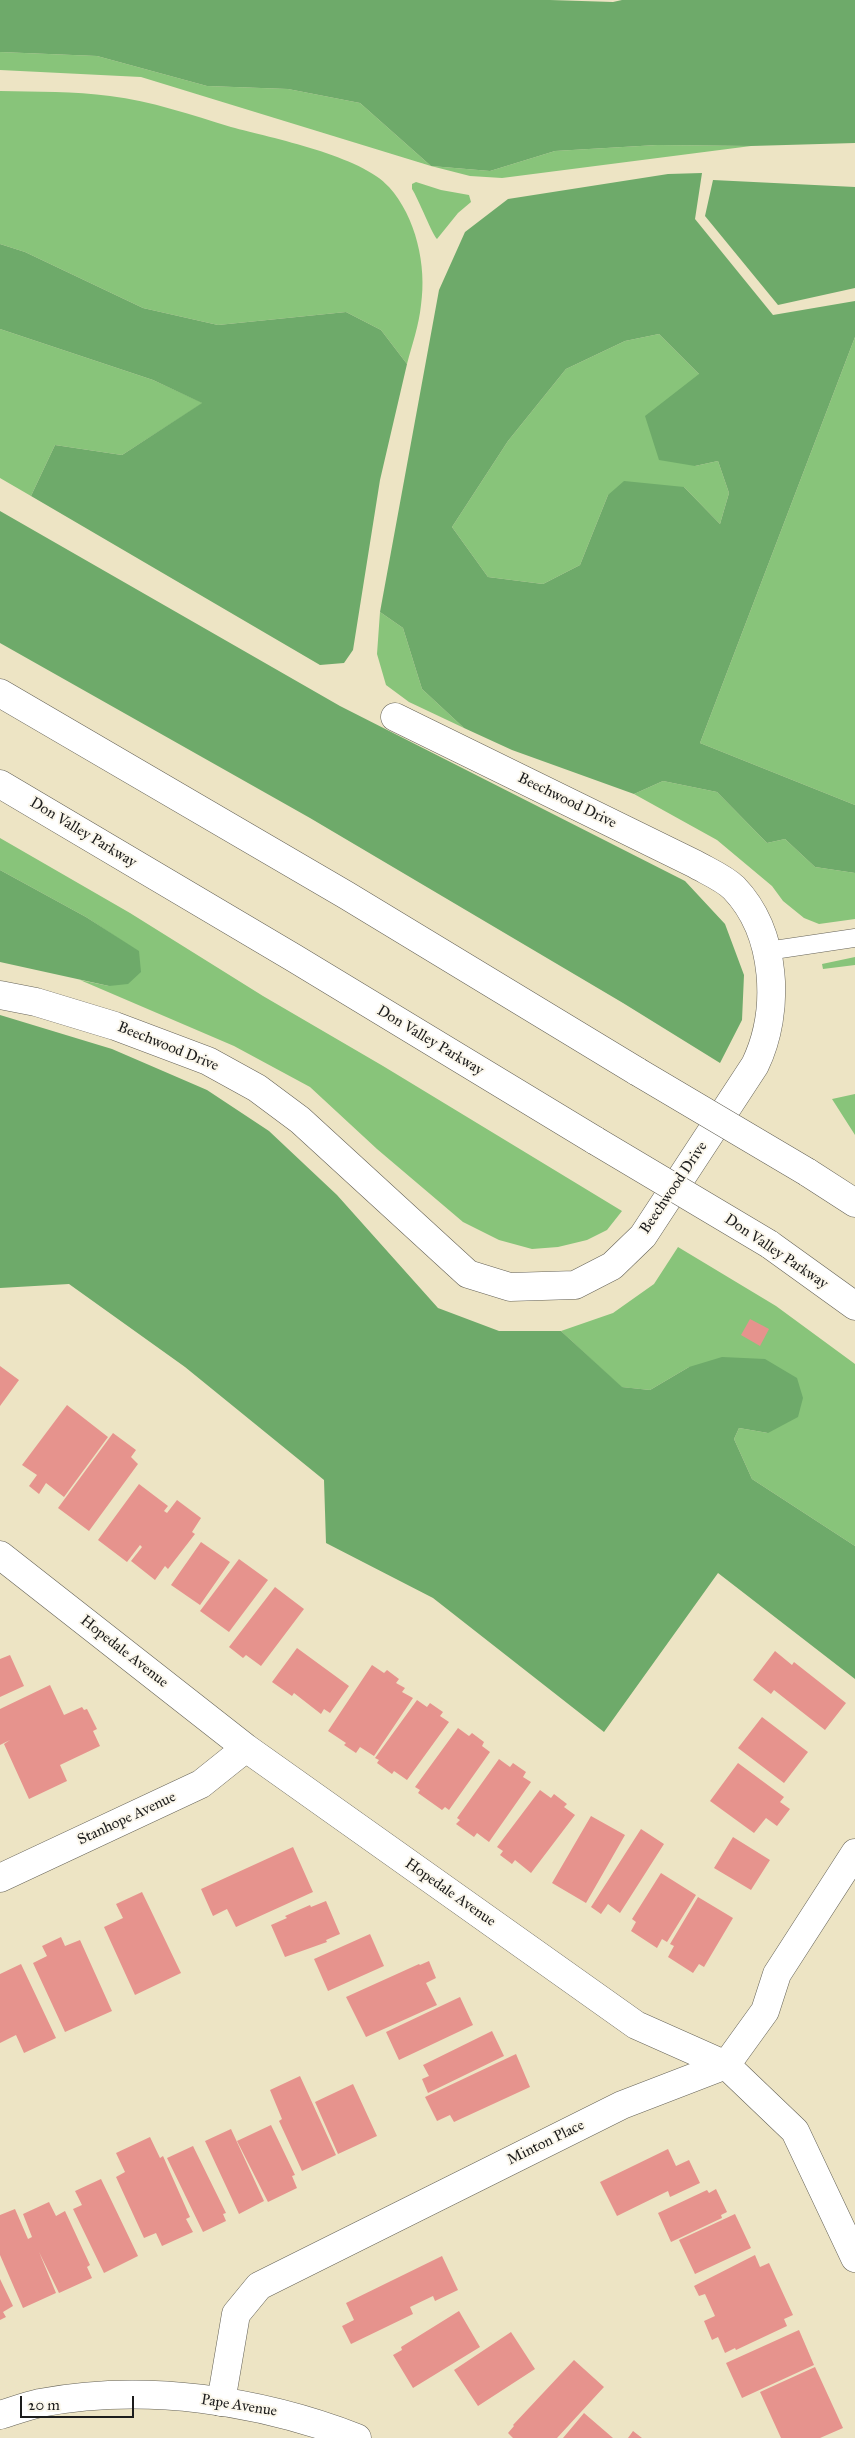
<!DOCTYPE html>
<style>
body{margin:0}
#map{position:relative;width:855px;height:2438px;overflow:hidden;background:#ede4c4;font-family:"IM FELL Great Primer",serif}
canvas{display:block}
.scale{position:absolute;left:20px;top:2396px;width:114px;height:22px;box-sizing:border-box;border:2px solid #1c1c1c;border-top:0;padding-left:6px;font-size:15px;line-height:18px;white-space:nowrap;color:#1c1c1c;-webkit-text-stroke:4px #fbf7ec;paint-order:stroke}
</style>
<div id="map">
<canvas width="855" height="2438"></canvas>
<div class="scale">20 m</div>
</div>
<script>
const ctx = document.querySelector('canvas').getContext('2d');
ctx.lineJoin = 'round';
function fillPath(path, color) {
  ctx.fillStyle = color;
  ctx.fill(path, 'evenodd');
}
function strokePath(path, color, width, dash) {
  ctx.strokeStyle = color;
  ctx.lineWidth = width;
  ctx.lineCap = dash ? 'butt' : 'round';
  ctx.setLineDash(dash || []);
  ctx.stroke(path);
}
function drawText(font, color, halo, rows, align = 'center') {
  ctx.font = font + ' "IM FELL Great Primer",serif';
  ctx.lineWidth = 4;
  ctx.setLineDash([]);
  ctx.textBaseline = 'middle';
  ctx.strokeStyle = halo;
  ctx.fillStyle = color;
  for (const [text, x, y, turn = 0] of rows) {
    ctx.save();
    ctx.translate(x, y);
    ctx.rotate((+turn || 0) * Math.PI / 180);
    ctx.textAlign = isNaN(turn) ? turn : align;
    if (halo) ctx.strokeText(text, 0, 0);
    ctx.fillText(text, 0, 0);
    ctx.restore();
  }
}
fillPath(new Path2D(`
 M0 52 97 56 207 86 288 89 360 103 431 166 490 171 555 151 657 145 751 146 502 178 470 176 431 166 141 77 0 70Z
 M0 91C37 92 74 91 110 96 151 101 192 115 231 127 272 138 362 156 389 187 416 217 427 266 421 305 419 325 412 345 407 364L381 330 346 312 218 325 143 308 25 252 0 244Z
 M416 182 441 190 469 195 471 202 458 213 437 239C433 236 418 198 412 189V184Z
 M0 329 153 380 203 403 122 455 55 445 31 496 0 478Z
 M659 334 699 374 695 466 718 461 729 493 720 524 684 487 608 495 580 565 543 584 488 577 452 527 508 441 566 369 625 341Z
 M855 337V805L700 743Z
 M380 612 403 628 422 689 464 728 409 702 386 685 377 654Z
 M663 781 717 792 767 843 785 839 815 867 855 873V919L819 924 804 918 783 901 772 886 717 840 634 794Z
 M0 838 130 913 263 996 383 1066 622 1211 607 1230 587 1240 558 1247 532 1249 499 1240 463 1222 377 1149 310 1087 234 1046 80 980 109 986 139 952 86 917 0 870Z
 M855 957V965L823 969 822 964Z
 M855 1094V1135L832 1099Z
 M678 1247 776 1306 855 1364V1546L752 1479 734 1439 739 1428 768 1433 689 1367 650 1390 621 1387 561 1331 613 1313 654 1284Z`), '#88c47a');
fillPath(new Path2D(`
 M0 0H550L613 2 622 0H855V143L751 146 657 145 555 151 490 171 431 166 360 103 288 89 207 86 97 56 0 52Z
 M702 173 695 219 773 315 855 301V337L700 743 855 805V873L815 867 785 839 767 843 717 792 663 781 634 794 512 750 464 728 422 689 403 628 380 612 439 290 465 232 508 199 668 174ZM659 334 699 374 645 416 659 460 695 466 718 461 729 493 720 524 684 487 624 481 608 495 580 565 543 584 488 577 452 527 508 441 566 369 625 341Z
 M713 180 855 187V288L778 305 705 216Z
 M0 244 25 252 143 308 218 325 346 312 381 330 407 364 380 480 353 650 344 663 320 665 31 496 55 445 122 455 202 403 153 380 0 329Z
 M0 511 340 706 685 881 725 924 744 975 742 1020 720 1063 623 1003 310 818 0 643Z
 M0 870 86 917 139 951 141 972 128 984 109 986 0 962Z
 M0 1015 112 1049 207 1090 269 1131 337 1195 438 1308 499 1331H561L622 1387 650 1390 689 1367 722 1357 765 1359 797 1378 803 1398 798 1417 768 1433 739 1428 734 1439 752 1479 855 1546V1679L718 1573 604 1732 433 1598 326 1543 324 1480 185 1367 69 1284 0 1288Z`), '#6eaa6a');
fillPath(new Path2D(`
 M750 1319 769 1329 760 1346 741 1335Z
 M0 1366 19 1380 0 1406Z
 M67 1405 108 1437 64 1497 46 1483 39 1494 29 1486 37 1475 22 1465Z
 M113 1433 136 1450 131 1457 138 1464 89 1531 58 1508Z
 M139 1484 168 1506 164 1511 167 1513 177 1500 201 1518 192 1532 195 1534 168 1569 165 1566 155 1580 131 1561 142 1547 140 1545 127 1562 98 1540Z
 M201 1542 230 1562 200 1605 171 1585Z
 M239 1559 268 1580 229 1632 200 1611Z
 M275 1587 304 1609 261 1666 246 1655 243 1658 229 1647Z
 M297 1648 349 1686 330 1713 324 1709 321 1714 294 1693 292 1696 272 1682Z
 M775 1651 792 1665 794 1662 846 1703 825 1730 774 1690 771 1694 753 1680Z
 M10 1655 24 1686 0 1697V1659Z
 M372 1665 384 1673 387 1670 399 1679 396 1683 405 1688 402 1692 413 1698 374 1756 360 1747 356 1753 344 1745 346 1743 328 1731Z
 M50 1685 64 1715 82 1707 84 1710 87 1709 97 1729 93 1731 100 1746 60 1765 67 1781 29 1799 4 1744 10 1740 0 1745V1709Z
 M417 1700 427 1707 430 1703 443 1712 440 1716 449 1722 407 1780 394 1771 392 1774 377 1763 379 1760 375 1758Z
 M762 1717 808 1752 784 1783 738 1748Z
 M458 1728 469 1736 472 1733 484 1742 482 1746 490 1752 449 1810 445 1807 442 1810 418 1793 420 1790 415 1787Z
 M499 1759 510 1767 513 1763 526 1772 523 1777 531 1782 489 1842 477 1833 474 1837 456 1824 460 1820 457 1818Z
 M738 1763 784 1797 780 1802 790 1809 777 1826 766 1818 754 1833 710 1801Z
 M540 1790 551 1798 554 1794 567 1804 564 1807 575 1815 531 1873 515 1860 512 1864 500 1855 503 1851 497 1847Z
 M591 1816 625 1835 586 1903 552 1883Z
 M641 1829 664 1844 620 1913 608 1904 601 1914 591 1907Z
 M733 1837 770 1860 751 1890 714 1868Z
 M293 1847 313 1892 236 1927 227 1909 213 1916 201 1889Z
 M661 1873 696 1895 667 1942 662 1939 657 1948 631 1931 636 1922 632 1919Z
 M142 1892 181 1973 135 1995 104 1927 123 1918 116 1904Z
 M698 1897 733 1918 704 1967 699 1964 693 1973 668 1957 674 1946 670 1944Z
 M326 1901 340 1934 326 1940 327 1942 285 1957 271 1925 287 1918 285 1916 310 1905 311 1907Z
 M370 1934 384 1966 328 1991 314 1959Z
 M61 1937 65 1946 80 1940 112 2011 65 2032 33 1963 47 1956 42 1946Z
 M429 1961 436 1978 426 1983 437 2005 366 2037 346 1997 419 1964 420 1965Z
 M21 1964 56 2038 24 2053 16 2035 0 2043V1974Z
 M460 1997 473 2025 399 2060 386 2032Z
 M492 2031 504 2056 428 2093 422 2079 429 2076 423 2065Z
 M516 2054 530 2087 454 2122 450 2115 437 2121 425 2097Z
 M300 2076 336 2155 302 2171 279 2121 282 2119 270 2090Z
 M353 2084 377 2136 338 2154 315 2102Z
 M271 2125 295 2175 292 2176 297 2188 268 2202 237 2141Z
 M231 2129 264 2201 239 2214 205 2141Z
 M150 2137 160 2158 163 2156 190 2217 186 2219 193 2232 162 2246 156 2233 144 2238 116 2177 125 2172 116 2153Z
 M193 2146 226 2213 223 2214 226 2221 203 2232 167 2158Z
 M668 2149 676 2166 689 2160 700 2183 670 2197 668 2191 617 2216 600 2182Z
 M101 2179 138 2256 104 2273 73 2209 82 2205 75 2191Z
 M716 2189 727 2212 721 2215 722 2218 671 2242 658 2213 707 2190 709 2193Z
 M49 2202 56 2216 65 2211 90 2265 87 2267 92 2278 59 2293 39 2252 56 2293 23 2308 0 2255V2215L15 2209 28 2239 32 2237 23 2214Z
 M735 2214 751 2248 695 2274 679 2240Z
 M755 2255 760 2267 769 2263 793 2315 784 2319 787 2326 736 2350 735 2348 725 2353 718 2337 712 2340 704 2321 715 2316 705 2294 699 2296 694 2286Z
 M442 2256 458 2290 435 2301 433 2296 410 2307 413 2314 351 2344 342 2326 354 2320 346 2303Z
 M0 2279 13 2306 3 2312 6 2317 0 2320Z
 M459 2311 480 2347 413 2388 393 2355 402 2350 401 2347Z
 M799 2330 814 2365 742 2398 726 2363Z
 M511 2332 535 2369 478 2406 454 2370Z
 M574 2360 604 2387 557 2438H513L508 2433 514 2426 513 2425Z
 M815 2367 843 2428 820 2438H781L760 2392Z
 M584 2413 613 2438H563Z
 M633 2431 642 2438H628Z`), '#e6938d');
const lane = new Path2D(`
 M767 951 855 938`);
const street = new Path2D(`
 M0 995 36 1002 115 1026 208 1061 257 1088 300 1120 468 1274 510 1287 575 1285 612 1266 643 1236 755 1065C781 1011 777 933 734 888 724 878 707 871 695 864L395 717
 M0 1555 246 1748 636 2025 726 2065 795 2131 855 2258
 M0 1878 201 1784 246 1748
 M221 2402 236 2314 259 2286 622 2105 726 2065 765 2011 777 1974 855 1853`);
const secondary = new Path2D(`
 M0 2415C13 2411 27 2406 40 2403 145 2383 259 2400 357 2438`);
const highway = new Path2D(`
 M0 693 346 895 638 1072
 M0 784 294 958 596 1141
 M807 1172 855 1203
 M769 1244 855 1306`);
strokePath(lane, '#656257', 19);
strokePath(street, '#656257', 29);
strokePath(secondary, '#656257', 29);
strokePath(highway, '#656257', 29);
strokePath(lane, '#fff', 18);
strokePath(street, '#fff', 28);
strokePath(secondary, '#fff', 28);
strokePath(highway, '#fff', 28);
const highwayBridge = new Path2D(`
 M638 1072 807 1172
 M596 1141 769 1244`);
strokePath(highwayBridge, '#656257', 29, []);
strokePath(highwayBridge, '#fff', 28);
drawText('15px', '#1c1c1c', '#fbf7ec', [
 ["Beechwood Drive",567,801,26],
 ["Don Valley Parkway",83,833,31],
 ["Don Valley Parkway",430,1041,31],
 ["Beechwood Drive",168,1047,22],
 ["Beechwood Drive",674,1188,-56],
 ["Don Valley Parkway",776,1252,34],
 ["Hopedale Avenue",124,1652,38],
 ["Stanhope Avenue",127,1819,-25],
 ["Hopedale Avenue",450,1893,35],
 ["Minton Place",546,2143,-26],
 ["Pape Avenue",239,2406,9]
]);
</script>
